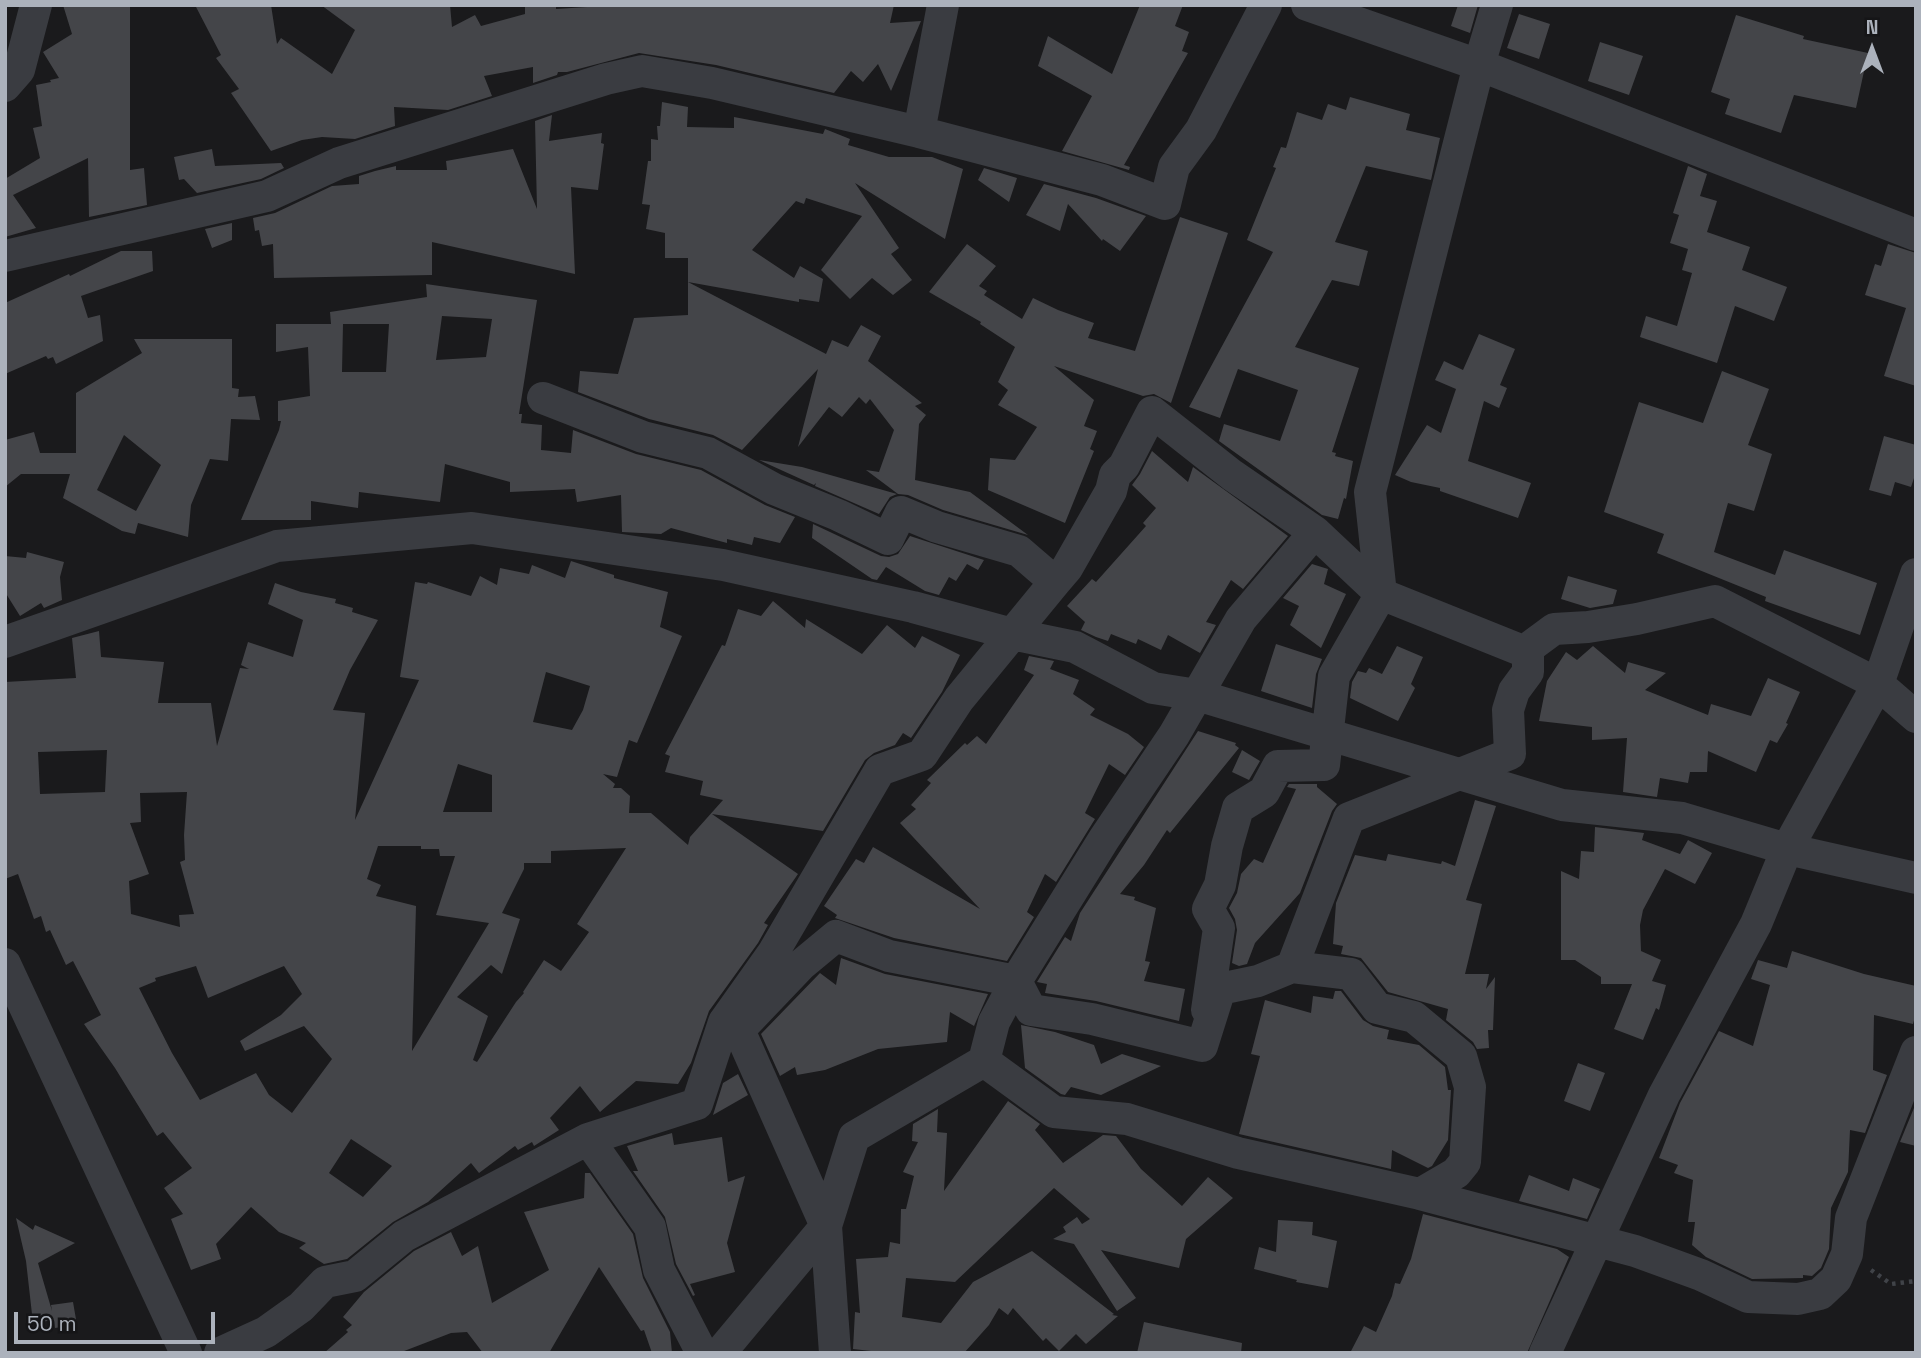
<!DOCTYPE html>
<style>
body{margin:0}
#map{position:relative;width:1921px;height:1358px;overflow:hidden;background:#1a1a1c;font-family:"Space Grotesk",sans-serif}
canvas{display:block}
.frame{position:absolute;inset:0;border:7px solid #acb2bc;pointer-events:none}
.north{position:absolute;left:1837px;top:14px;width:70px;height:70px;-webkit-text-stroke:5px #151517;paint-order:stroke;rotate:0deg;font-size:19px;font-weight:700;line-height:28px;text-align:center;color:#acb2bc}
.north::after{content:'';display:block;margin:auto;width:24px;height:32px;background:#acb2bc;clip-path:polygon(50% 0,100% 100%,50% 72%,0 100%)}
.scale{position:absolute;left:14px;top:1312px;width:201px;height:32px;box-sizing:border-box;border:4px solid #acb2bc;border-top:0;padding-left:9px;font-size:21px;line-height:24px;white-space:nowrap;color:#acb2bc;-webkit-text-stroke:5px #151517;paint-order:stroke}
</style>
<div id="map">
<canvas width="1921" height="1358"></canvas>
<div class="frame"></div>
<div class="north">N</div>
<div class="scale">50 m</div>
</div>
<script>
const ctx = document.querySelector('canvas').getContext('2d');
ctx.lineJoin = 'round';
function fillPath(path, color) {
  ctx.fillStyle = color;
  ctx.fill(path, 'evenodd');
}
function strokePath(path, color, width, dash) {
  ctx.strokeStyle = color;
  ctx.lineWidth = width;
  ctx.lineCap = dash ? 'butt' : 'round';
  ctx.setLineDash(dash || []);
  ctx.stroke(path);
}
fillPath(new Path2D(`
 M63 5H130V170L144 168 147 205 89 217 88 158 13 195 36 228 5 237V179L40 158 33 128 42 126 36 85 51 82 50 80 59 78 43 52 72 34Z
 M195 5H271L277 44 281 38 332 74 355 30 321 5H450L452 27 475 15 481 26 525 14V5H556V9L618 5H894L890 23 921 21 891 91 878 64 863 82 851 71 834 93 716 65 639 53 567 72H558L557 75 533 83V67L484 76 492 96 448 110 394 107 395 126 355 139 322 137 302 140 271 151 231 93 239 89 216 58 221 55Z
 M1140 5H1183L1175 26 1189 32 1182 51 1188 53 1124 165 1130 167 1129 170 1062 151 1092 96 1038 66 1048 36 1112 74Z
 M1458 5H1478L1470 33 1451 26Z
 M1519 14 1550 24 1539 59 1507 48Z
 M1736 15 1804 36 1803 39 1868 53 1856 108 1794 95 1781 133 1725 114 1730 99 1711 92Z
 M1600 42 1643 56 1629 95 1588 81Z
 M1350 97 1410 114 1406 130 1440 138 1431 180 1366 166 1335 242 1368 251 1359 286 1332 280 1295 347 1359 368 1332 452 1336 453 1335 456 1353 461 1346 499 1344 498 1338 519 1322 515 1219 441 1224 424 1280 441 1298 390 1238 369 1220 418 1189 407 1273 252 1247 240 1276 168 1273 167 1281 147 1286 148 1297 112 1322 120 1328 104 1346 110Z
 M662 102 688 107 687 127 734 128V117L823 134 825 129 850 139 848 145 889 157H932L963 169 945 239 855 183 899 248 891 254 912 280 893 295 872 278 850 299 821 270 862 216 806 198 804 204 796 201 752 250 794 278 800 266 823 279 819 302 799 299V302L688 282V258H665V233L646 229 650 205 642 204 648 161H651V139L658 140 657 126H660Z
 M552 115 549 141 602 133 601 143 604 144 598 190 571 187 575 274 432 242V275L274 278 273 244 262 246 259 230 255 231 253 218 275 213 332 186 359 184V176L375 171 396 166V170H447L446 161 513 149 537 209 535 121Z
 M212 149 215 166 281 163 284 168 261 179 197 193 184 179 179 180 174 157Z
 M1688 166 1707 174 1700 196 1717 201 1707 232 1750 247 1742 270 1787 287 1774 321 1735 306 1717 363 1640 337 1646 316 1677 326 1692 273 1682 270 1688 249 1670 243 1679 215 1673 213Z
 M984 168 1017 178 1009 202 978 180Z
 M1044 184 1096 198 1146 216 1120 251 1103 239 1102 241 1068 204 1060 231 1026 215Z
 M1180 217 1228 233 1171 403 1154 394 1143 396 1054 366 1094 400 1084 426 1097 431 1090 449 1094 451 1065 523 988 490 990 458 1015 460 1037 427 998 405 1008 390 998 382 1015 347 980 324 981 322 929 292 967 244 996 266 979 286 987 291 984 295 1022 319 1033 298 1058 310 1094 323 1088 338 1135 351Z
 M232 223V240L212 248 205 229Z
 M1888 244 1916 253V386L1884 376 1906 308 1865 295 1875 264 1881 266Z
 M121 251H152L153 271 81 296 88 318 100 315 103 341 56 364 53 357 48 359 46 356 5 374V303L69 274 70 276Z
 M688 282 826 354 832 340 848 347 861 325 881 336 868 361 922 403 915 406 926 415 919 424 915 480 970 492 1028 535 943 510 908 495 898 494 866 470 879 472 894 430 870 399 866 404 859 397 842 417 829 407 798 447 818 369 742 450 713 435 649 419 578 392 580 371 618 374 634 318 688 315Z
 M426 284 537 300 519 414H522L521 423 542 425 541 450 571 453 573 430 636 454 701 470 765 505 795 517 780 543 754 537 752 545 727 539V543L671 528 661 534 622 532 621 495 577 502 575 489 510 492V482L445 464 440 502 359 492 358 508 311 501V520H241L279 430 281 421H278V401L310 396 308 347 276 352V324H331L330 312 427 297ZM442 316 492 319 486 357 436 360ZM343 324H389L386 372H342Z
 M1479 334 1515 349 1500 385 1507 388 1499 408 1484 401 1468 461 1531 483 1518 518 1440 491V488L1411 482 1395 475 1427 425 1441 433 1456 389 1435 380 1444 361 1463 370Z
 M134 339H232V388L239 389 238 397 255 396 260 420 231 419 228 461 210 459 191 505 188 537 138 523 135 534 122 531 63 498 70 474H21L5 487V440L34 432 40 453H76V393L142 353ZM124 435 161 465 136 511 97 490Z
 M1722 371 1769 389 1748 445 1772 454 1754 511 1728 503 1714 552 1775 575 1784 550 1877 583 1860 635 1765 601 1766 597 1657 553 1664 534 1604 512 1639 402 1703 423Z
 M1884 436 1916 445V472L1911 487 1895 482 1891 496 1869 490Z
 M1152 451 1188 482 1193 467 1288 536 1243 589 1231 580 1206 622 1216 625 1200 653 1168 635 1161 650 1138 639 1136 644 1111 634 1108 641 1096 637 1081 630 1085 622 1067 606 1092 579 1096 582 1146 526 1143 523 1156 508 1132 485 1140 474Z
 M759 460 802 467 897 494 890 497 879 514 815 486 816 483 814 485Z
 M813 524 881 556 889 557 898 554 910 536 984 560 978 570 967 564 956 581 949 577 939 595 925 591 886 567 877 580 872 579 812 538Z
 M27 552 64 562 60 577 62 600 44 608 41 603 20 616 5 592V556L26 558Z
 M571 561 614 575V578L668 592 660 627 682 636 637 743 629 740 617 777 603 774 615 784 613 788H621L630 796 629 813H651L688 845 690 837 723 800 700 795 703 781 665 772 670 756 665 754 722 645 725 646 738 609 761 616 773 601 805 628 806 619 862 654 887 625 915 648 922 636 960 655 942 692 911 738 903 733 895 745 874 753 865 760 823 831 712 814 798 874 764 923 768 925 758 943 709 1011 691 1063 678 1084 636 1081 600 1112 580 1086 550 1118 559 1130 534 1146 532 1142 518 1150 515 1146 479 1173 471 1163 428 1202 393 1222 347 1259 324 1264 299 1248 306 1243 279 1232 251 1207 216 1244 221 1259 191 1270 171 1219 183 1214 164 1188 192 1168 163 1132 157 1136 115 1068 84 1024 101 1015 73 961 66 965 50 930 46 932 41 916 34 919 18 874 5 879V682L76 678 72 638 99 631 101 657 164 662 158 703H211L217 746 240 668 249 669 241 665 248 642 293 657 303 620 268 604 275 583 301 592 336 599 335 603 353 608 352 612 378 620 350 670 333 710 365 713 355 820 419 680 400 677 415 582 427 584 428 582 471 596 480 576 497 585 500 568 529 574 532 565 565 578ZM546 672 590 686 583 710 572 730 533 722ZM107 750 105 792 40 794 38 752ZM458 764 492 775V812H443ZM187 792 184 835 185 860 180 862 194 914 179 915 180 927 131 914 129 881 149 874 130 823 141 822 140 793ZM378 846H421V849H439L440 856H455L436 915 489 923 412 1051 416 906 376 896 381 885 367 879ZM626 848 577 924 589 932 561 971 544 960 523 992 524 993 516 1002 477 1062 473 1060 488 1016 457 997 491 965 502 974 520 919 502 913 524 869V863H551V851ZM196 966 208 998 284 966 302 994 281 1015 240 1041 245 1051 304 1026 332 1059 292 1113 269 1095 256 1073 200 1100 172 1053 139 988 156 981 155 978ZM351 1139 392 1166 363 1197 329 1173Z
 M1312 564 1328 569 1324 584 1346 594 1321 648 1290 625 1299 606 1283 598Z
 M1568 576 1617 590 1613 604 1590 608 1561 599Z
 M1276 644 1322 659 1316 674 1312 708 1261 691Z
 M1397 646 1423 657 1411 684 1415 688 1398 721 1350 698 1352 682 1358 671 1366 673 1369 668 1382 674Z
 M1593 646 1625 673 1628 662 1666 673 1645 690 1708 715 1711 704 1751 716 1768 678 1800 692 1786 723 1788 724 1777 743 1770 740 1756 772 1708 751 1707 772H1690L1688 783 1660 778 1657 797 1623 792 1627 738 1592 740V727L1539 721 1547 681 1566 652 1577 660Z
 M1029 656 1054 661 1050 669 1079 680 1073 694 1095 709 1090 715 1128 734 1144 747 1125 775 1109 764 1085 813 1095 819 1056 882 1045 874 1027 912 1034 917 1007 961 894 938 835 918 837 915 824 906 856 859 864 863 873 847 980 909 900 823 916 809 911 805 931 783 927 780 965 743 967 745 977 736 986 744 1034 675 1024 670Z
 M1198 731 1236 743 1235 745 1239 748 1170 833 1167 830 1144 865 1120 894 1135 897 1134 900 1156 908 1145 961 1150 962 1144 981 1185 989 1179 1021 1096 1001 1045 993 1047 984 1037 982 1065 937 1071 941 1080 913Z
 M1242 750 1260 761 1249 780 1232 772Z
 M1289 784H1317V787L1337 804 1332 811 1300 893 1255 943 1247 964 1239 966 1232 963 1237 930 1235 919 1229 908 1237 893 1241 874 1254 859 1263 863 1296 789 1287 787Z
 M1475 800 1496 806 1466 900 1482 904 1465 974H1489L1486 989 1495 977 1493 1030H1488L1489 1048 1477 1049 1473 1042 1446 1020 1448 1009 1388 992 1361 958 1341 954 1343 946 1333 944 1336 903 1355 855 1386 861 1388 854 1441 864 1442 861 1455 866Z
 M1595 827 1644 833 1642 840 1680 854 1688 840 1712 853 1695 884 1665 869 1643 910 1640 925 1641 951 1661 960 1652 981 1666 985 1659 1010 1656 1008 1643 1040 1614 1029 1632 984H1601V977L1575 960H1561V871L1579 879 1581 851 1594 852Z
 M1792 951 1864 974 1916 986V1013L1913 1024 1874 1015 1873 1070 1887 1075 1865 1133 1850 1130 1848 1172 1831 1208 1829 1249 1821 1268 1812 1276 1803 1275V1278L1752 1279 1706 1257 1692 1245 1695 1222H1688L1693 1180 1674 1173 1678 1165 1659 1158 1680 1103 1719 1031 1753 1046 1770 985 1751 979 1758 960 1787 968Z
 M841 958 885 974 988 994 974 1026 950 1012 947 1042 878 1049 825 1070 797 1075 795 1067 780 1076 761 1034 820 973 836 985Z
 M1335 991H1341L1363 1020 1373 1026 1389 1030 1387 1039 1419 1045 1445 1067 1448 1090H1451L1448 1140 1432 1166 1428 1168 1392 1150 1391 1169 1239 1134 1260 1056 1251 1054 1265 1000 1311 1013 1313 996 1333 999Z
 M1021 1025 1055 1032 1094 1045 1101 1064 1122 1054 1161 1066 1101 1095 1071 1087 1065 1095 1061 1094 1025 1068Z
 M1578 1063 1605 1073 1590 1111 1564 1101Z
 M738 1074 748 1095 713 1115 723 1083Z
 M1008 1101 1040 1124 1035 1130 1063 1163 1103 1135 1116 1136 1141 1169 1182 1206 1208 1177 1233 1198 1186 1239 1179 1268 1101 1250 1136 1298 1117 1311 1074 1244 1053 1239 1066 1232 1063 1227 1077 1217 1082 1224 1090 1219 1054 1188 955 1282 906 1278 902 1317 941 1323 973 1282 1032 1251 1114 1314 1112 1315 1118 1316 1086 1344 1076 1334 1059 1351 1046 1338 1043 1341 1013 1308 1008 1315 999 1308 989 1325 964 1353H889L853 1349 855 1312 860 1313 856 1259 888 1257 890 1242 900 1244 901 1209H906L914 1176 903 1172 918 1142 912 1141 913 1124 938 1109 937 1132 947 1133 944 1191Z
 M1916 1103V1146L1900 1142Z
 M672 1133 674 1145 722 1137 728 1182 745 1176 727 1243 735 1272 690 1284 695 1295 693 1296 676 1264 665 1217 633 1171H638L627 1146Z
 M585 1173H590L633 1234 643 1278 670 1332 672 1353H652L644 1330 641 1331 599 1267 549 1353H483L467 1332 451 1333 399 1353H324L348 1332 346 1330 352 1325 343 1317 364 1292 414 1251 451 1232 462 1256 478 1246 492 1303 549 1270 524 1212 584 1198Z
 M1529 1175 1569 1191 1573 1178 1600 1189 1587 1219 1519 1201Z
 M1423 1214 1557 1249 1569 1257 1527 1353H1350L1364 1326 1376 1332 1392 1296 1395 1283 1400 1284 1411 1259Z
 M16 1218 33 1230 35 1225 75 1243 38 1263 52 1311 51 1305 73 1302 77 1325 55 1328 54 1320 33 1323 26 1261Z
 M1278 1220 1313 1222 1312 1235 1337 1241 1328 1288 1296 1282 1297 1280 1254 1269 1259 1247 1276 1252Z
 M1144 1322 1242 1343 1241 1353H1137Z`), '#444549');
strokePath(new Path2D(`
 M1871 1270 1891 1284 1916 1281`), '#404348', 4.5, [3.5, 5]);
strokePath(new Path2D(`
 M1307 5 1479 65 1916 235
 M5 86 19 70 36 5
 M919 132 943 5
 M5 256 267 196 339 163 606 79 642 71 712 83 919 132 1102 180 1165 204 1174 167 1201 130 1266 5
 M543 398 643 437 708 453 774 489 838 515 888 539 901 512 937 527 1019 551 1055 582 1067 568 1111 491 1115 475 1124 466 1152 412 1232 475 1315 532 1381 594 1528 653
 M5 642 277 546 472 528 723 565 913 607 1012 634 1075 647 1153 688 1197 695 1562 805 1682 818 1787 849 1916 878
 M5 964 186 1353
 M1292 967 1349 818 1510 754 1508 710 1514 691 1528 672V653L1531 646 1554 629 1588 627 1637 619 1715 601 1878 684 1916 717
 M1207 1010 1219 928 1208 909 1220 885 1227 846 1238 808 1264 792 1278 766 1324 765 1334 676 1381 594 1370 492 1479 65 1497 5
 M724 1022 773 953 880 770 922 755 959 699 1055 582
 M739 1030 826 1226 835 1353
 M588 1139 650 1227 659 1270 702 1353
 M1420 1194 1635 1251 1701 1275 1748 1297 1798 1299 1820 1294 1836 1279 1847 1254 1851 1218 1916 1052
 M220 1353 266 1332 301 1307 325 1282 355 1276 404 1236 588 1139 697 1104 724 1022 739 1030 801 965 836 936 889 956 1016 981 1031 1010 1092 1019 1202 1046 1220 989 1258 981 1292 967 1351 974 1377 1008 1414 1017 1461 1056 1470 1087 1465 1162 1456 1173 1420 1194 1238 1153 1127 1119 1054 1112 984 1061
 M720 1353 826 1226 854 1137 984 1061 994 1022 1016 981 1104 839 1174 735 1241 619 1315 532
 M1545 1353 1664 1095 1756 924 1787 849 1878 684 1916 574`), '#3a3c41', 32);
</script>
